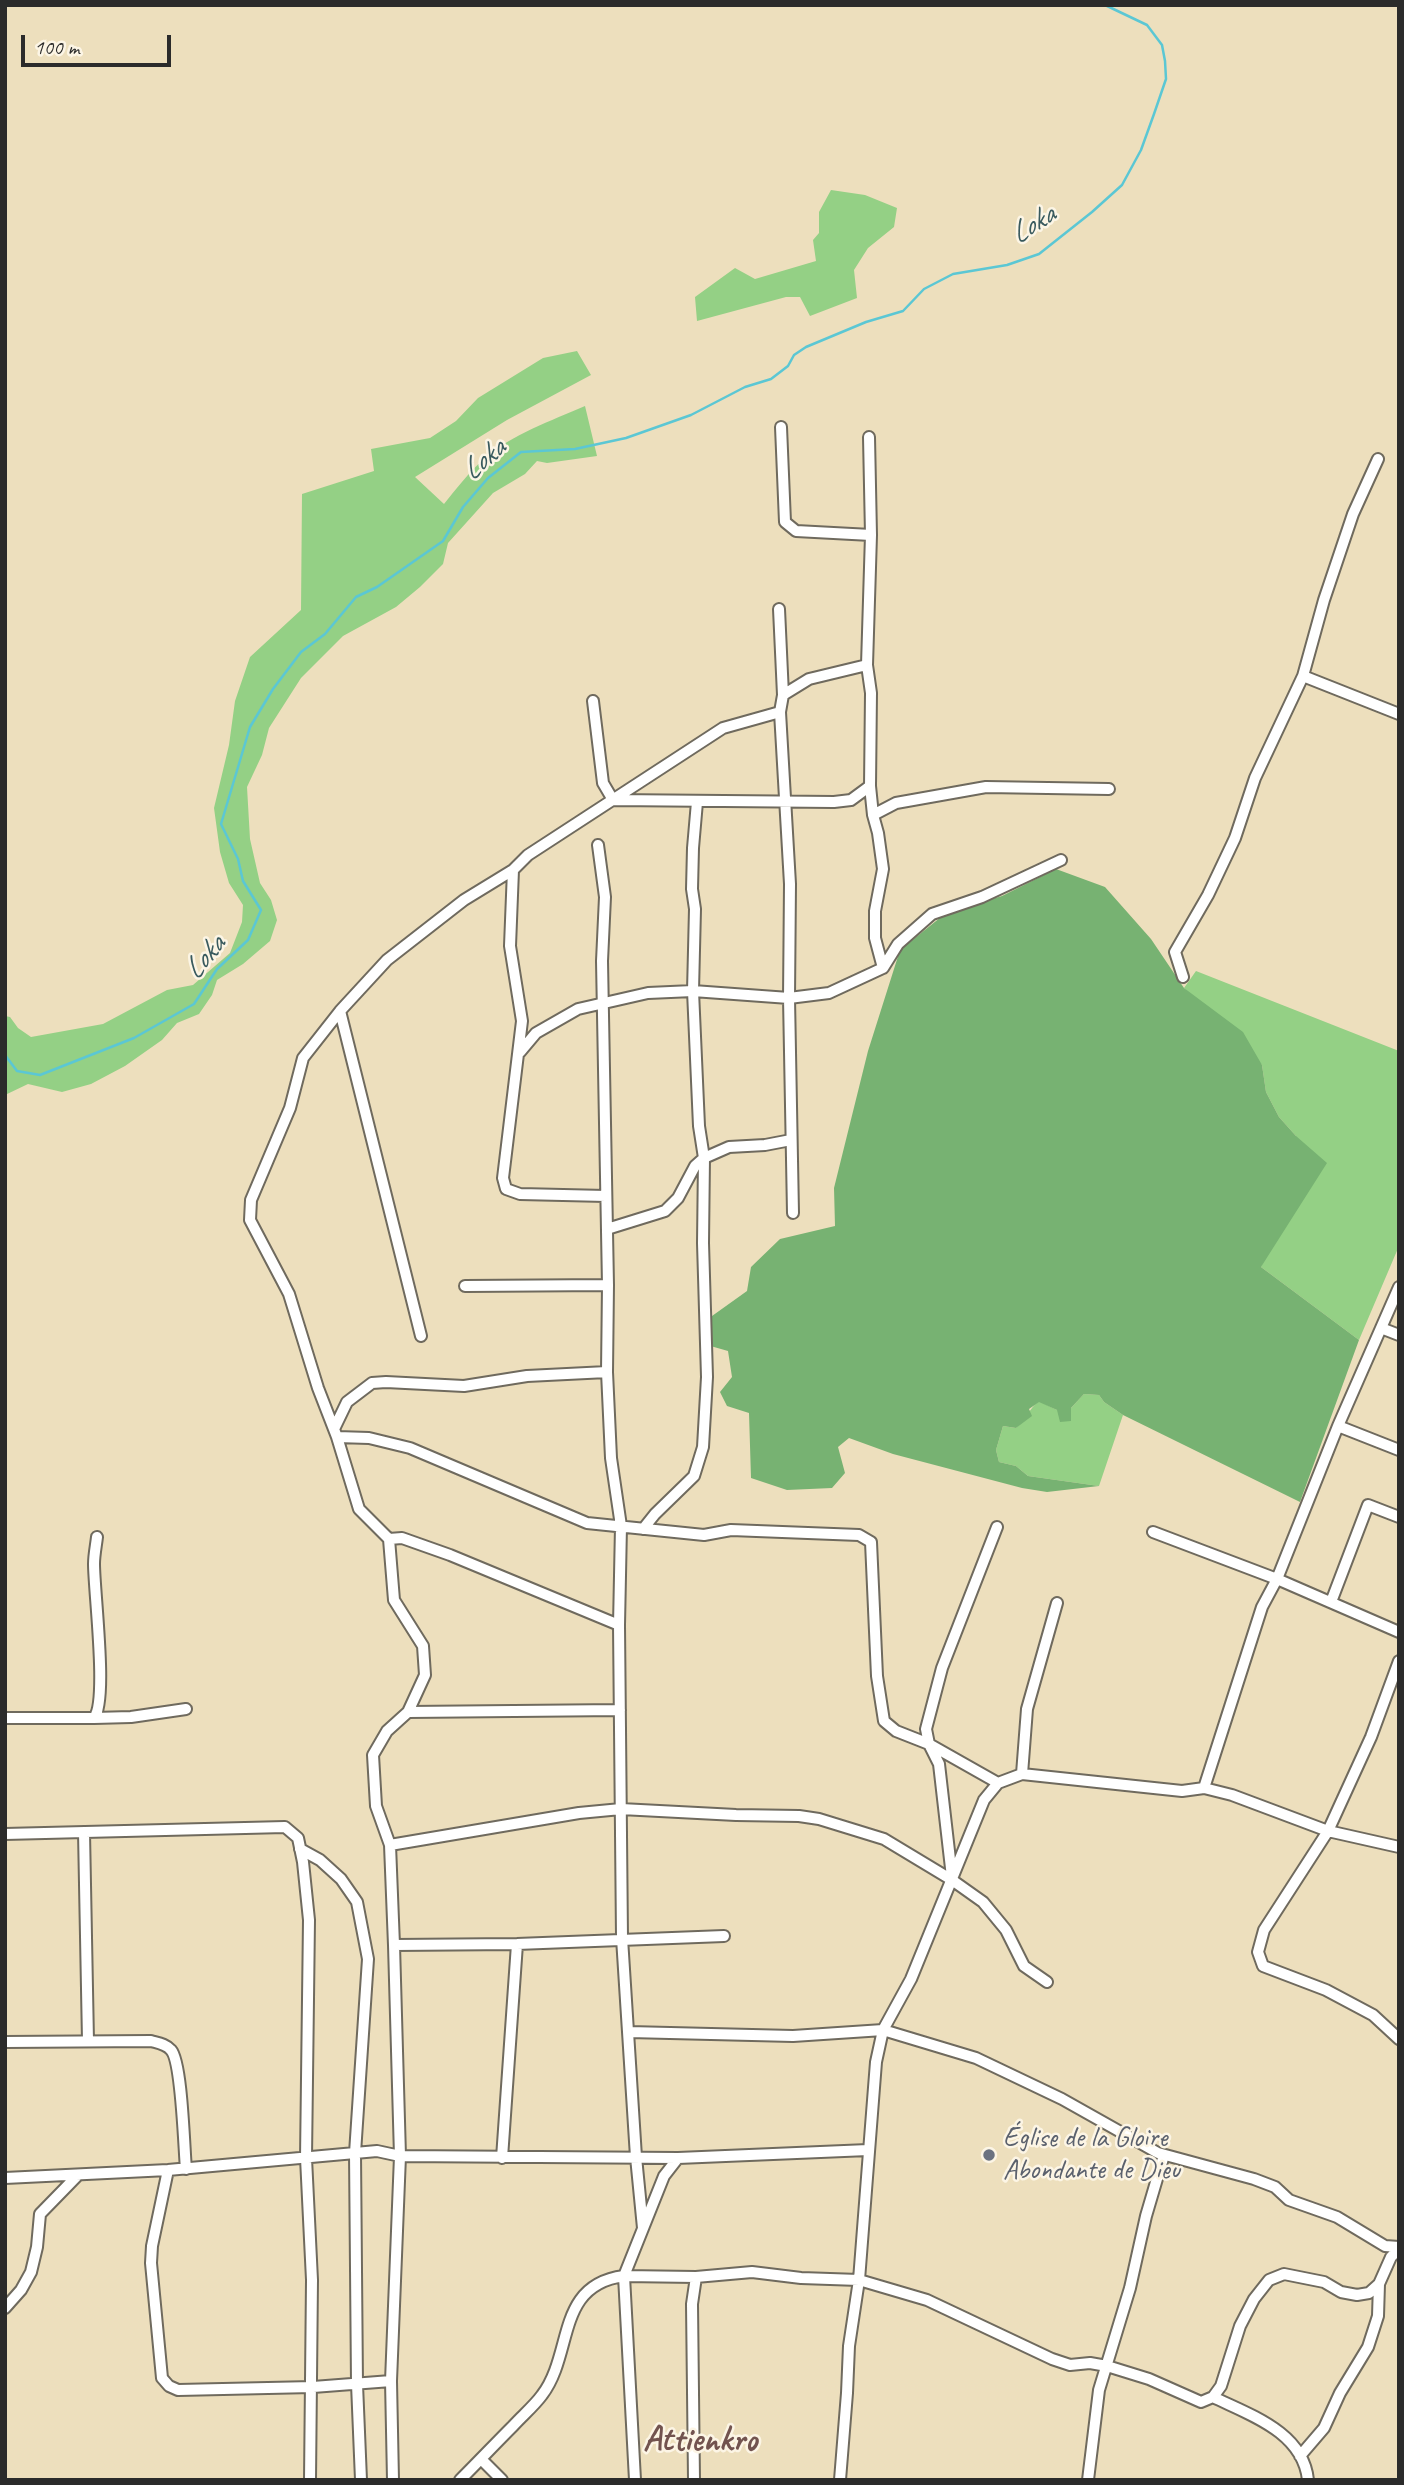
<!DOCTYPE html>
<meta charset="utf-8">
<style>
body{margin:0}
#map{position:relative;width:1404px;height:2485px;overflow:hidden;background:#eddfbd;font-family:Caveat,sans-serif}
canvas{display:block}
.frame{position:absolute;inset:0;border:7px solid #2b2b2b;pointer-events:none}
.scale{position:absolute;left:21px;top:35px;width:150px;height:32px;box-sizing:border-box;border:4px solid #2b2b2b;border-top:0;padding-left:9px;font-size:21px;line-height:24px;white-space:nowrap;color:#2b2b2b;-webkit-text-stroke:5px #fcf5e5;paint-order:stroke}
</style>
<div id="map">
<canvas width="1404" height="2485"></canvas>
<div class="frame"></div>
<div class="scale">100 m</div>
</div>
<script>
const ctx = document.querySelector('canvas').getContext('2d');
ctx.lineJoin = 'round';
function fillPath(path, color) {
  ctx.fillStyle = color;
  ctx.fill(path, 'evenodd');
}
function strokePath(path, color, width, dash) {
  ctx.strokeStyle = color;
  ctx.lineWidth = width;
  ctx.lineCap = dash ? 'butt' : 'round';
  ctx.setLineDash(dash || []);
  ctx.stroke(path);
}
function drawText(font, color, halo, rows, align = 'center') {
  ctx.font = font + ' Caveat,sans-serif';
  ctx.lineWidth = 5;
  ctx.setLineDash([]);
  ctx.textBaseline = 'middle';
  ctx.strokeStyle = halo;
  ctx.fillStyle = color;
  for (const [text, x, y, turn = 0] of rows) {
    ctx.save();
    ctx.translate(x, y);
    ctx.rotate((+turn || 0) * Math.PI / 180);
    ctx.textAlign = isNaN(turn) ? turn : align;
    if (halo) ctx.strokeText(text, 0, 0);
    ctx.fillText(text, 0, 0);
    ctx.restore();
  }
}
fillPath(new Path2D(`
 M831 190 865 195 897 208 894 227 868 248 854 270 857 298 810 316 800 297H786L697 321 695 297 735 268 755 279 816 261 813 240 819 233V212Z
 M577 351 591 375 507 420 415 477 444 504C457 488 469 472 484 459 512 434 551 421 585 406L597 456 547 463 537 461 525 474 493 493 448 543 443 564 420 587 396 607 343 636 301 678 269 728 262 755 247 787 250 839 260 883 271 900 277 920 270 941 243 964 217 980 212 995 199 1014 177 1023 162 1040 125 1066 91 1084 62 1092 28 1084 5 1095V1016L10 1017 18 1028 31 1037 103 1024 167 990 193 985 230 953 242 922 243 905 229 883 220 852 214 808 229 745 235 701 250 657 301 610 302 494 374 471 371 449 430 438 456 421 478 398 543 358Z
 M1196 971 1399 1051V1246L1359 1340 1261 1267 1296 1136 1279 1117 1266 1092 1262 1065 1184 988Z
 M1084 1394 1099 1395 1104 1402 1123 1415 1099 1486 1028 1476 1016 1466 999 1462 996 1450 1003 1426 1016 1428C1026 1419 1029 1409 1039 1401L1057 1410 1071 1408Z`), '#94d085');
fillPath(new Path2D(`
 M1056 869 1105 887 1151 939 1184 988 1243 1032 1262 1065 1266 1092 1279 1117 1296 1136 1327 1163 1261 1267 1359 1340 1300 1502 1123 1415 1104 1402 1099 1395 1084 1394 1071 1408V1421L1060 1422 1057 1410 1039 1402 1029 1409 1032 1416 1016 1428 1003 1426 996 1450 999 1462 1016 1466 1028 1476 1099 1486 1047 1492 1022 1488 893 1454 849 1438 838 1447 845 1473 832 1488 787 1490 751 1478 749 1413 727 1406 720 1392 732 1377 728 1351 707 1345 712 1316 747 1291 751 1267 780 1239 835 1226 834 1188 868 1051 900 950 946 913 1002 896Z`), '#77b272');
strokePath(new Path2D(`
 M5 1055 17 1071 40 1075 134 1038 194 1004 217 969 248 940 261 910 243 881 238 859 221 824 250 727 273 689 301 652 325 634 356 597 377 587 443 541 463 507 488 478 521 452 575 449 626 438 691 415 745 387 771 379 788 366 794 355 806 347 866 322 903 311 924 289 953 274 1007 265 1039 254 1092 212 1122 185 1141 150 1154 114 1166 79 1165 61 1162 45 1147 25 1105 5`), '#5bc7d4', 2.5);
const minor = new Path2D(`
 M781 427 785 522 796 531 871 535
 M869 437 871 535 867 665 871 693 870 786 873 815 878 833 883 869 875 911V938L883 968
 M779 609 783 695
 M1303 676 1399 714
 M593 701 603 783 613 800 834 802 851 800 870 786
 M873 815 896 803 986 787 1109 789
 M598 845 605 897 602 961 608 1285 607 1372 611 1458 621 1526 619 1625 622 1938 636 2157 643 2228
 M1183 977 1175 952 1208 895 1235 838 1255 778 1303 676 1324 600 1353 514 1378 459
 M340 1011 421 1336
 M520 1052 536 1033 578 1009 648 993 693 991 789 998 829 993 883 968 898 944 932 914 982 897 1061 860
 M606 1196 520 1194 506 1189 503 1178 522 1021 510 946 513 870 528 855 723 728 780 712
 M793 1213 789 998 790 884 780 712 783 695 809 679 867 665
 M607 1229 665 1211 678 1198 695 1166 704 1158 729 1147 765 1145 791 1140
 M465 1286 608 1285
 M1381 1328 1399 1335
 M1338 1426 1399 1450
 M334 1429 347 1402 372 1383 386 1382 464 1386 527 1376 607 1372
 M337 1437 369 1438 410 1448 587 1523 704 1535 731 1530 859 1535 871 1542 877 1676 884 1721 896 1731 929 1744 998 1783
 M643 1529 655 1514 694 1476 703 1447 707 1377 703 1243 704 1158 699 1126 693 991 695 909 692 889 693 848 697 802
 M1153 1532 1277 1579 1399 1632
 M389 1539 402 1538 450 1555 619 1625
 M1331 1602 1368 1505 1399 1517
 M1399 1661 1371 1737 1328 1831 1264 1930 1258 1952 1263 1966 1326 1990 1373 2015 1399 2039
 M408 1712 620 1710
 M5 1718H94C108 1701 94 1592 94 1564 94 1555 96 1546 97 1537
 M94 1718 131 1717 186 1709
 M1022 1774 1027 1709 1057 1603
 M1204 1788 1262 1607 1277 1579 1338 1426 1399 1287
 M84 1832 88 2041
 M5 1834 285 1827 298 1838 303 1862 309 1920 306 2158 312 2280 310 2480
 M390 1845 579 1813 621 1809 736 1815 799 1816 819 1819 884 1839 952 1880 983 1902 1006 1930 1024 1966 1047 1982
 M300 1849 320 1860 341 1879 357 1902 368 1959 355 2153 357 2384 361 2480
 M952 1877 939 1764 929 1744 926 1729 942 1668 997 1527
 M394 1945 517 1944 724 1936
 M629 2032 793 2036 883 2030 976 2058 1062 2099 1158 2153 1254 2179 1275 2187 1289 2200 1337 2217 1385 2246 1399 2247
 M5 2042 151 2041C158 2043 166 2044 171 2050 182 2062 184 2148 186 2169
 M502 2158 517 1944
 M168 2170 152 2246 151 2263 162 2378 169 2386 178 2390 313 2387 391 2381
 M5 2178 168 2170 377 2151 400 2156 678 2158 868 2150
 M5 2308 21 2290 31 2272 37 2247 40 2214 78 2175
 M1213 2397C1250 2415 1303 2432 1308 2480
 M1300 2456 1324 2428 1340 2393 1368 2347 1378 2316 1379 2284
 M481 2459 502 2480
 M393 2480 391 2381 400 2156 394 1945 390 1845 376 1806 373 1755 387 1731 408 1712 425 1675 423 1646 394 1600 389 1539 359 1509 337 1437 318 1388 289 1294 250 1220 251 1200 290 1108 303 1058 340 1011 387 960 464 900 513 870
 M460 2480C478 2462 495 2444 513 2426 522 2416 534 2406 542 2395 574 2353 555 2285 624 2276L664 2176 678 2158
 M635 2480 624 2276 696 2277 752 2272 801 2278 859 2280 927 2300 1052 2359 1070 2365 1090 2363 1107 2366 1149 2379 1201 2402 1213 2397 1221 2386 1240 2326 1254 2299 1269 2280 1284 2274 1324 2282 1341 2292 1357 2295 1369 2293 1379 2284 1391 2257 1399 2249
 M694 2480 692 2304 696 2277
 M840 2480 847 2393 849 2346 859 2280 876 2062 883 2030 911 1979 984 1800 998 1783 1022 1774 1182 1791 1204 1788 1232 1795 1328 1831 1399 1847
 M1088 2480 1099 2390 1130 2288 1146 2216 1164 2155`);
strokePath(minor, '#6f6a5e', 14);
strokePath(minor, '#fff', 10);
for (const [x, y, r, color] of [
 [989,2155,7,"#6b7280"]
]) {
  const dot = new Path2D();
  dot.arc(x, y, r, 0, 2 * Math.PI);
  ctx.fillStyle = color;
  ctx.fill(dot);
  strokePath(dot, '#fcf5e5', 2.5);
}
drawText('28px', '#5b616d', '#fcf5e5', [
 ["Église de la Gloire",1003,2139],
 ["Abondante de Dieu",1003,2171]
], 'left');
drawText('italic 30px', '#395a5e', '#fcf5e5', [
 ["Loka",1033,225,-32],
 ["Loka",484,460,-40],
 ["Loka",205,958,-50]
]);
drawText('bold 35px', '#72534f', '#fcf5e5', [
 ["Attienkro",700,2441]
]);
</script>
